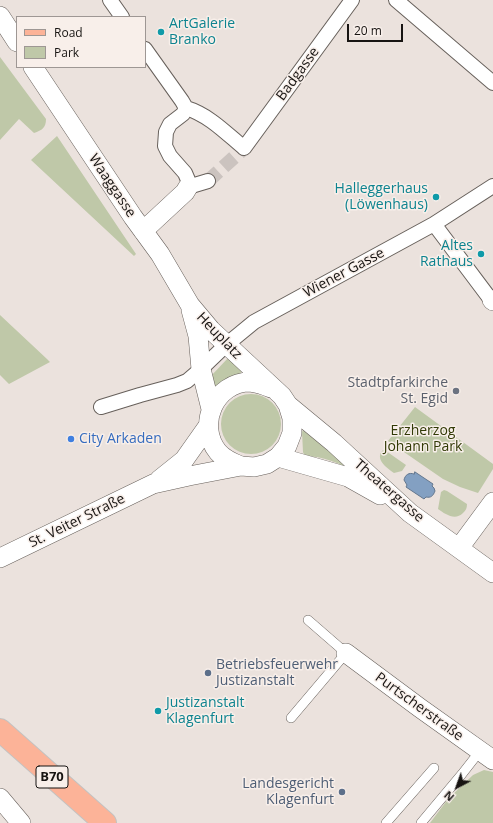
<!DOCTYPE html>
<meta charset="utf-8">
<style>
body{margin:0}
#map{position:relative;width:493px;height:823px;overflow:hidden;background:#ebe2dd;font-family:"Open Sans",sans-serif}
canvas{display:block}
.legend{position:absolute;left:16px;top:16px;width:130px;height:52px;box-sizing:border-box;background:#f8efea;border:1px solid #9e9794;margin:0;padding:5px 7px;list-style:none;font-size:12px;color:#171412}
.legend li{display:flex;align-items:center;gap:8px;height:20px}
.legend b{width:20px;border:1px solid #9e9794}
.north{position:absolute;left:437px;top:767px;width:40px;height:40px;-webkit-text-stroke:3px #f8efea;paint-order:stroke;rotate:221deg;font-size:11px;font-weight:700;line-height:16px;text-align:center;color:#171412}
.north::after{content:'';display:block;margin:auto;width:14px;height:18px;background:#171412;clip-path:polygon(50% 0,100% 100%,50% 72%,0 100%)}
.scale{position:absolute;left:347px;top:24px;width:56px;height:18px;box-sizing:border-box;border:2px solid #171412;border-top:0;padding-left:5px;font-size:12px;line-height:14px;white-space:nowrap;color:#171412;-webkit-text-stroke:3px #f8efea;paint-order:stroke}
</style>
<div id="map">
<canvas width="493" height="823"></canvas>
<ul class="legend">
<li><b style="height:5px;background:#fcb398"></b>Road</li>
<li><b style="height:11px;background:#bfc8a8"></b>Park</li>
</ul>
<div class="north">N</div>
<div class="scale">20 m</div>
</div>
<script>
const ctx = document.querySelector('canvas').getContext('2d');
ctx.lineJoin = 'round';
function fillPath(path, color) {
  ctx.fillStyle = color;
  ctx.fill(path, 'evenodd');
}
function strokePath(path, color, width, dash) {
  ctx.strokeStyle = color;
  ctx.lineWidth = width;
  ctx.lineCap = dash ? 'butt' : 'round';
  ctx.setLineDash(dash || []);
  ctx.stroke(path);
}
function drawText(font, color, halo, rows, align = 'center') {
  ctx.font = font + ' "Open Sans",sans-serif';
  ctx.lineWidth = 3;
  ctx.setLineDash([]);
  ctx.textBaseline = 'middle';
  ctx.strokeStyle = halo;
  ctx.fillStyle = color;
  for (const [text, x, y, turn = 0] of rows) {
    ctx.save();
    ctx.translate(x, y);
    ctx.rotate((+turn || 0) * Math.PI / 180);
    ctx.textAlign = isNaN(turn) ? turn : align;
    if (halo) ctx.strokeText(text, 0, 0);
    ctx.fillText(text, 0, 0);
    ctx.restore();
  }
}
fillPath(new Path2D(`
 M0 57 46 119C46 128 42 130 34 133L19 119 0 140Z
 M57 136 136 254 134 256 31 160Z
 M0 315 47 359 50 362 9 384 0 375Z
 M228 358 242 370 240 374C228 377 223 380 214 389L211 376Z
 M221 424a30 30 0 1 1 60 0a30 30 0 1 1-60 0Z
 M415 407 493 464V469L478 493 460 487 443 479 388 441Z
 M303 430 306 431 346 466 345 467C336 462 327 459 317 457 312 457 308 456 304 455L303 452 302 432Z
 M383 450 386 451 406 465 402 471 394 473C387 468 374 459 383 450Z
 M444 490 447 491 467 504C467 508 466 510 463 513 455 521 445 514 438 509L441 492Z
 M484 770 493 772V823H430L448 799 473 775Z`), '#bfc8a8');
const water = new Path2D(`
 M415 472 433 484 432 486 434 488 435 491C433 496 431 498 426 497L424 499 406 487 407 485 404 480C405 475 409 472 414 474Z`);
fillPath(water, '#83a0c2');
strokePath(water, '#63768d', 1);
strokePath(new Path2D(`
 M208 181 241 151`), '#cbc3bf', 14, [14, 7]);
const service = new Path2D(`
 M291 718 346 653 308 620
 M386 823 434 768
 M421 823 462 774 480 751`);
const pedestrian = new Path2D(`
 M110 0 122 17
 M396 0 493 83
 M145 49 182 101 186 108
 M186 108C209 115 226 133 244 148L352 0
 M186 108 183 114 170 124 166 132 165 146 170 156 185 173 188 180V187L208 181
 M434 224 488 296 492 300 493 299
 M101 407 140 395 177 385 187 381 201 369 226 345 254 322 434 224 493 186`);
const minor = new Path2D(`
 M0 16 17 42
 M143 231 185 192 188 187
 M492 300 493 301
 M191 310 198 336 201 369 211 409
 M288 405 334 443 410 513 493 573
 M278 457 348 477 380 495
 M241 466C233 463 224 459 218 452 196 425 215 382 250 382 258 383 264 385 271 388
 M159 480 184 460 208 426
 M459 548 493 502
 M0 558 153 484 189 476 241 466 254 467 267 464 278 457 287 446 292 433V418L288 405 282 396 211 330 190 305 160 254 133 217 33 67
 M346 653 420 708 493 760
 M0 798 21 823`);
const primary = new Path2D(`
 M0 730 105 823`);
strokePath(service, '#67605b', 10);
strokePath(pedestrian, '#67605b', 16);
strokePath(minor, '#67605b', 20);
strokePath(primary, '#c3c2c1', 24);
strokePath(service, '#fff', 9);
strokePath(pedestrian, '#fff', 14);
strokePath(minor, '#fff', 19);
strokePath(primary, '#fcb398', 22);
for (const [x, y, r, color] of [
 [161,32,4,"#0f9aa8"],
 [436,197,4,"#0f9aa8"],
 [481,254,4,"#0f9aa8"],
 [456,391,4,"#6b7280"],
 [71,439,4,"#3f7fe0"],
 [208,673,4,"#5c6f8a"],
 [158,711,4,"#0f9aa8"],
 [342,792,4,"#5c6f8a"]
]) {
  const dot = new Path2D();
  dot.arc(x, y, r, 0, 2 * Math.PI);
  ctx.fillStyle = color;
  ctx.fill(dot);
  strokePath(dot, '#f8efea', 1.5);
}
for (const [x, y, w] of [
 [52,777,32]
]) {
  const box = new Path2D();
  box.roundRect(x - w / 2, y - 11, w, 22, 3);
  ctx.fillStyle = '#f8efea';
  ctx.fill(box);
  strokePath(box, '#171412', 1);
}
drawText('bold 13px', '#171412', null, [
 ["B70",52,777]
]);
drawText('14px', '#0d838f', '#f8efea', [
 ["ArtGalerie",169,24],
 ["Branko",169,40],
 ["Halleggerhaus",428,189,"right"],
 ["(Löwenhaus)",428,205,"right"],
 ["Altes",473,246,"right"],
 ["Rathaus",473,262,"right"],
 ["Justizanstalt",166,703],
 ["Klagenfurt",166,719]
], 'left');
drawText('14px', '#171412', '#f8efea', [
 ["Badgasse",298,74,-54],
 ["Waaggasse",112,186,56],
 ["Wiener Gasse",344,273,-28],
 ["Heuplatz",219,336,46],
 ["Theatergasse",389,491,41],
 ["St. Veiter Straße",77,521,-26],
 ["Purtscherstraße",419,707,36]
]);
drawText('14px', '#5b616d', '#f8efea', [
 ["Stadtpfarkirche",448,383],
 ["St. Egid",448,399]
], 'right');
drawText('14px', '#313a06', '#f8efea', [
 ["Erzherzog",423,431],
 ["Johann Park",423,447]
]);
drawText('14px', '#366cbe', '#f8efea', [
 ["City Arkaden",79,439]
], 'left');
drawText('14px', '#4e5e75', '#f8efea', [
 ["Betriebsfeuerwehr",216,665],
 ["Justizanstalt",216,681],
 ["Landesgericht",334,784,"right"],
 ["Klagenfurt",334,800,"right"]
], 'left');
</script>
